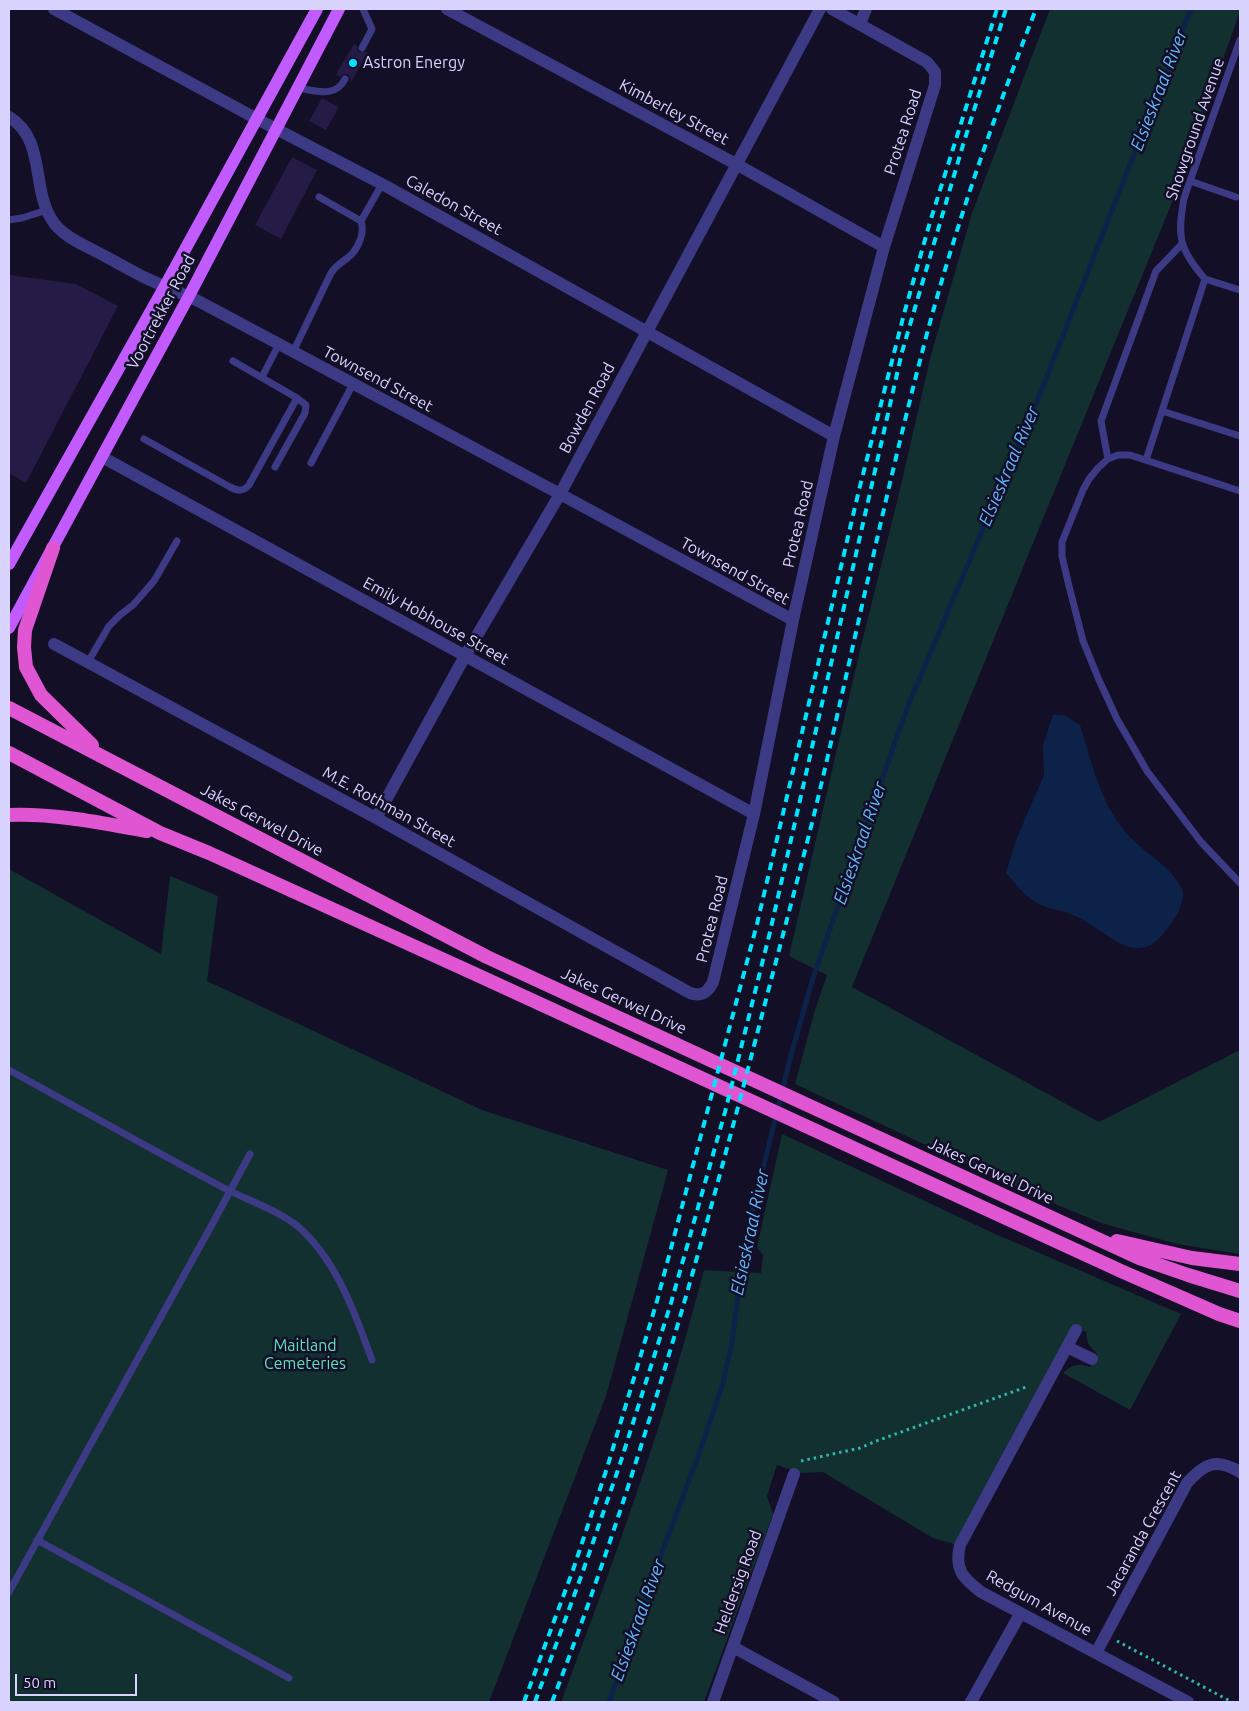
<!DOCTYPE html>
<style>
body{margin:0}
#map{position:relative;width:1249px;height:1711px;overflow:hidden;background:#130f26;font-family:Ubuntu,sans-serif}
canvas{display:block}
.frame{position:absolute;inset:0;border:10px solid #d9d4ff;pointer-events:none}
.scale{position:absolute;left:15px;top:1674px;width:122px;height:22px;box-sizing:border-box;border:2px solid #d9d4ff;border-top:0;padding-left:6px;font-size:15px;line-height:18px;white-space:nowrap;color:#d9d4ff;-webkit-text-stroke:4px #130f26;paint-order:stroke}
</style>
<div id="map">
<canvas width="1249" height="1711"></canvas>
<div class="frame"></div>
<div class="scale">50 m</div>
</div>
<script>
const ctx = document.querySelector('canvas').getContext('2d');
ctx.lineJoin = 'round';
function fillPath(path, color) {
  ctx.fillStyle = color;
  ctx.fill(path, 'evenodd');
}
function strokePath(path, color, width, dash) {
  ctx.strokeStyle = color;
  ctx.lineWidth = width;
  ctx.lineCap = dash ? 'butt' : 'round';
  ctx.setLineDash(dash || []);
  ctx.stroke(path);
}
function drawText(font, color, halo, rows, align = 'center') {
  ctx.font = font + ' Ubuntu,sans-serif';
  ctx.lineWidth = 5;
  ctx.setLineDash([]);
  ctx.textBaseline = 'middle';
  ctx.strokeStyle = halo;
  ctx.fillStyle = color;
  for (const [text, x, y, turn = 0] of rows) {
    ctx.save();
    ctx.translate(x, y);
    ctx.rotate((+turn || 0) * Math.PI / 180);
    ctx.textAlign = isNaN(turn) ? turn : align;
    if (halo) ctx.strokeText(text, 0, 0);
    ctx.fillText(text, 0, 0);
    ctx.restore();
  }
}
fillPath(new Path2D(`
 M1050 9H1240V11L1175 195 852 987 1099 1122 1240 1050V1254L1177 1244 1101 1223 1031 1194 795 1084 815 1010 827 975 789 956 860 650 897 502 931 355 972 213Z
 M9 869 161 954 170 876 218 896 207 981 482 1110 668 1170 606 1396 489 1702H9Z
 M782 1134 993 1233 1181 1314 1130 1410 1063 1373C1071 1365 1079 1363 1090 1367L1097 1354 1088 1344 1086 1332 1072 1325 954 1544 933 1538 823 1472 801 1473 777 1465 767 1496 773 1514 704 1702H561C591 1622 621 1541 648 1459 669 1397 687 1334 704 1270L761 1273 763 1255 757 1247Z`), '#12302f');
fillPath(new Path2D(`
 M1053 715H1064L1080 725C1092 763 1101 806 1129 836 1146 854 1171 866 1182 889 1189 904 1161 943 1146 947 1130 950 1124 946 1111 938 1098 930 1083 918 1068 913 1060 910 1051 909 1043 906 1027 900 1017 885 1006 873L1016 840 1044 775 1043 745Z`), '#0c2248');
strokePath(new Path2D(`
 M609 1702 664 1547 699 1454 723 1383 732 1342 745 1242 791 1055 813 978 827 938 907 708 1038 399 1191 9`), '#0c2248', 5);
fillPath(new Path2D(`
 M354 44 357 46V49L359 52H368L351 82 350 77 348 74H343L340 77 336 74Z
 M322 98 339 107 326 130 309 121Z
 M292 157 317 170 281 239 255 225Z
 M9 275 76 284 118 306 26 483 9 473Z`), '#241b47');
strokePath(new Path2D(`
 M801 1461 860 1448 879 1440 1029 1386
 M1117 1641 1232 1702`), '#2fb8b0', 3, [2.5, 4]);
strokePath(new Path2D(`
 M362 48 372 29 363 9
 M297 88C315 90 335 99 345 79
 M1190 181 1236 197
 M319 197 361 221 382 184
 M9 220 22 218 47 210
 M1205 279C1179 249 1177 237 1184 198L1240 40
 M1205 279 1240 290
 M293 352 331 273C337 264 345 261 352 254 359 246 365 232 361 221
 M233 361 297 398 306 405 305 413 275 467
 M262 377 279 344
 M1162 411 1240 436
 M144 439 230 487C238 491 243 492 249 485L297 398
 M1108 459 1101 421 1156 271 1182 244
 M1146 460 1205 279
 M311 463 353 384
 M1240 491 1130 455H1118L1108 459 1098 468 1089 479 1083 490 1062 542V556L1068 582 1083 641 1099 680 1117 719 1147 771 1201 842 1240 883
 M88 662 109 626 120 615 133 605 154 581 177 541
 M9 1070C80 1109 151 1149 222 1187 248 1201 285 1212 305 1233 339 1267 356 1316 372 1360
 M37 1540 289 1678
 M9 1592 215 1219 250 1154`), '#3d3a85', 7);
strokePath(new Path2D(`
 M54 9 257 119 382 184 834 436
 M447 9 736 164 884 247
 M860 24 866 9
 M9 117C46 139 31 188 52 220 61 235 80 243 95 251 113 260 131 271 150 280 167 288 185 294 202 303L560 494 793 620
 M102 457 754 814
 M54 644 376 818 690 993C701 997 708 992 713 982L754 814 793 620 834 436 884 247 935 85V72L927 62 832 9
 M376 818 465 656 560 494 820 9
 M1076 1330 960 1545C954 1570 963 1578 981 1592L1188 1702
 M1067 1347 1092 1359
 M733 1647 834 1702
 M1096 1653 1187 1483C1205 1463 1216 1458 1240 1472
 M713 1702 794 1474
 M971 1702 1020 1614`), '#3d3a85', 12);
strokePath(new Path2D(`
 M9 564 165 286 317 9
 M9 628 189 296 339 9`), '#c25bff', 12);
strokePath(new Path2D(`
 M53 548 25 630 24 647 26 667 41 695 92 745
 M9 708 487 957 1139 1258 1188 1275 1240 1291
 M9 753 160 833 209 853 475 974 1121 1271 1219 1314 1240 1321
 M9 815C54 813 102 823 147 831
 M1117 1241 1192 1258 1240 1264`), '#e055d1', 14);
strokePath(new Path2D(`
 M524 1702 573 1570 607 1468 657 1301 757 924 859 490 904 314 930 222 997 9
 M535 1702 582 1574 619 1467 671 1303 725 1112 770 932 902 352 963 145 1006 9
 M552 1702C635 1487 697 1265 755 1042 774 968 794 894 813 819 851 661 883 502 924 345 954 230 993 119 1036 9`), '#00e5ff', 4, [8, 6]);
for (const [x, y, r, color] of [
 [353,63,5,"#00e5ff"]
]) {
  const dot = new Path2D();
  dot.arc(x, y, r, 0, 2 * Math.PI);
  ctx.fillStyle = color;
  ctx.fill(dot);
  strokePath(dot, '#130f26', 2);
}
drawText('16px', '#d9d4ff', '#130f26', [
 ["Astron Energy",363,63]
], 'left');
drawText('16px', '#d9d4ff', '#130f26', [
 ["Kimberley Street",674,112,28],
 ["Showground Avenue",1195,129,-71],
 ["Protea Road",903,132,-72],
 ["Caledon Street",454,205,29],
 ["Voortrekker Road",161,312,-62],
 ["Townsend Street",378,379,28],
 ["Bowden Road",587,408,-62],
 ["Protea Road",798,524,-77],
 ["Townsend Street",735,571,29],
 ["Emily Hobhouse Street",436,621,29],
 ["M.E. Rothman Street",389,807,29],
 ["Jakes Gerwel Drive",262,820,28],
 ["Protea Road",712,919,-76],
 ["Jakes Gerwel Drive",624,1001,25],
 ["Jakes Gerwel Drive",991,1171,25],
 ["Jacaranda Crescent",1143,1533,-61],
 ["Heldersig Road",738,1582,-70],
 ["Redgum Avenue",1039,1603,29]
]);
drawText('16px', '#5fe0c0', '#130f26', [
 ["Maitland",305,1346],
 ["Cemeteries",305,1364]
]);
drawText('italic 18px', '#62b6ff', '#130f26', [
 ["Elsieskraal River",1159,90,-69],
 ["Elsieskraal River",1009,466,-67],
 ["Elsieskraal River",860,843,-71],
 ["Elsieskraal River",750,1232,-78],
 ["Elsieskraal River",638,1620,-70]
]);
</script>
